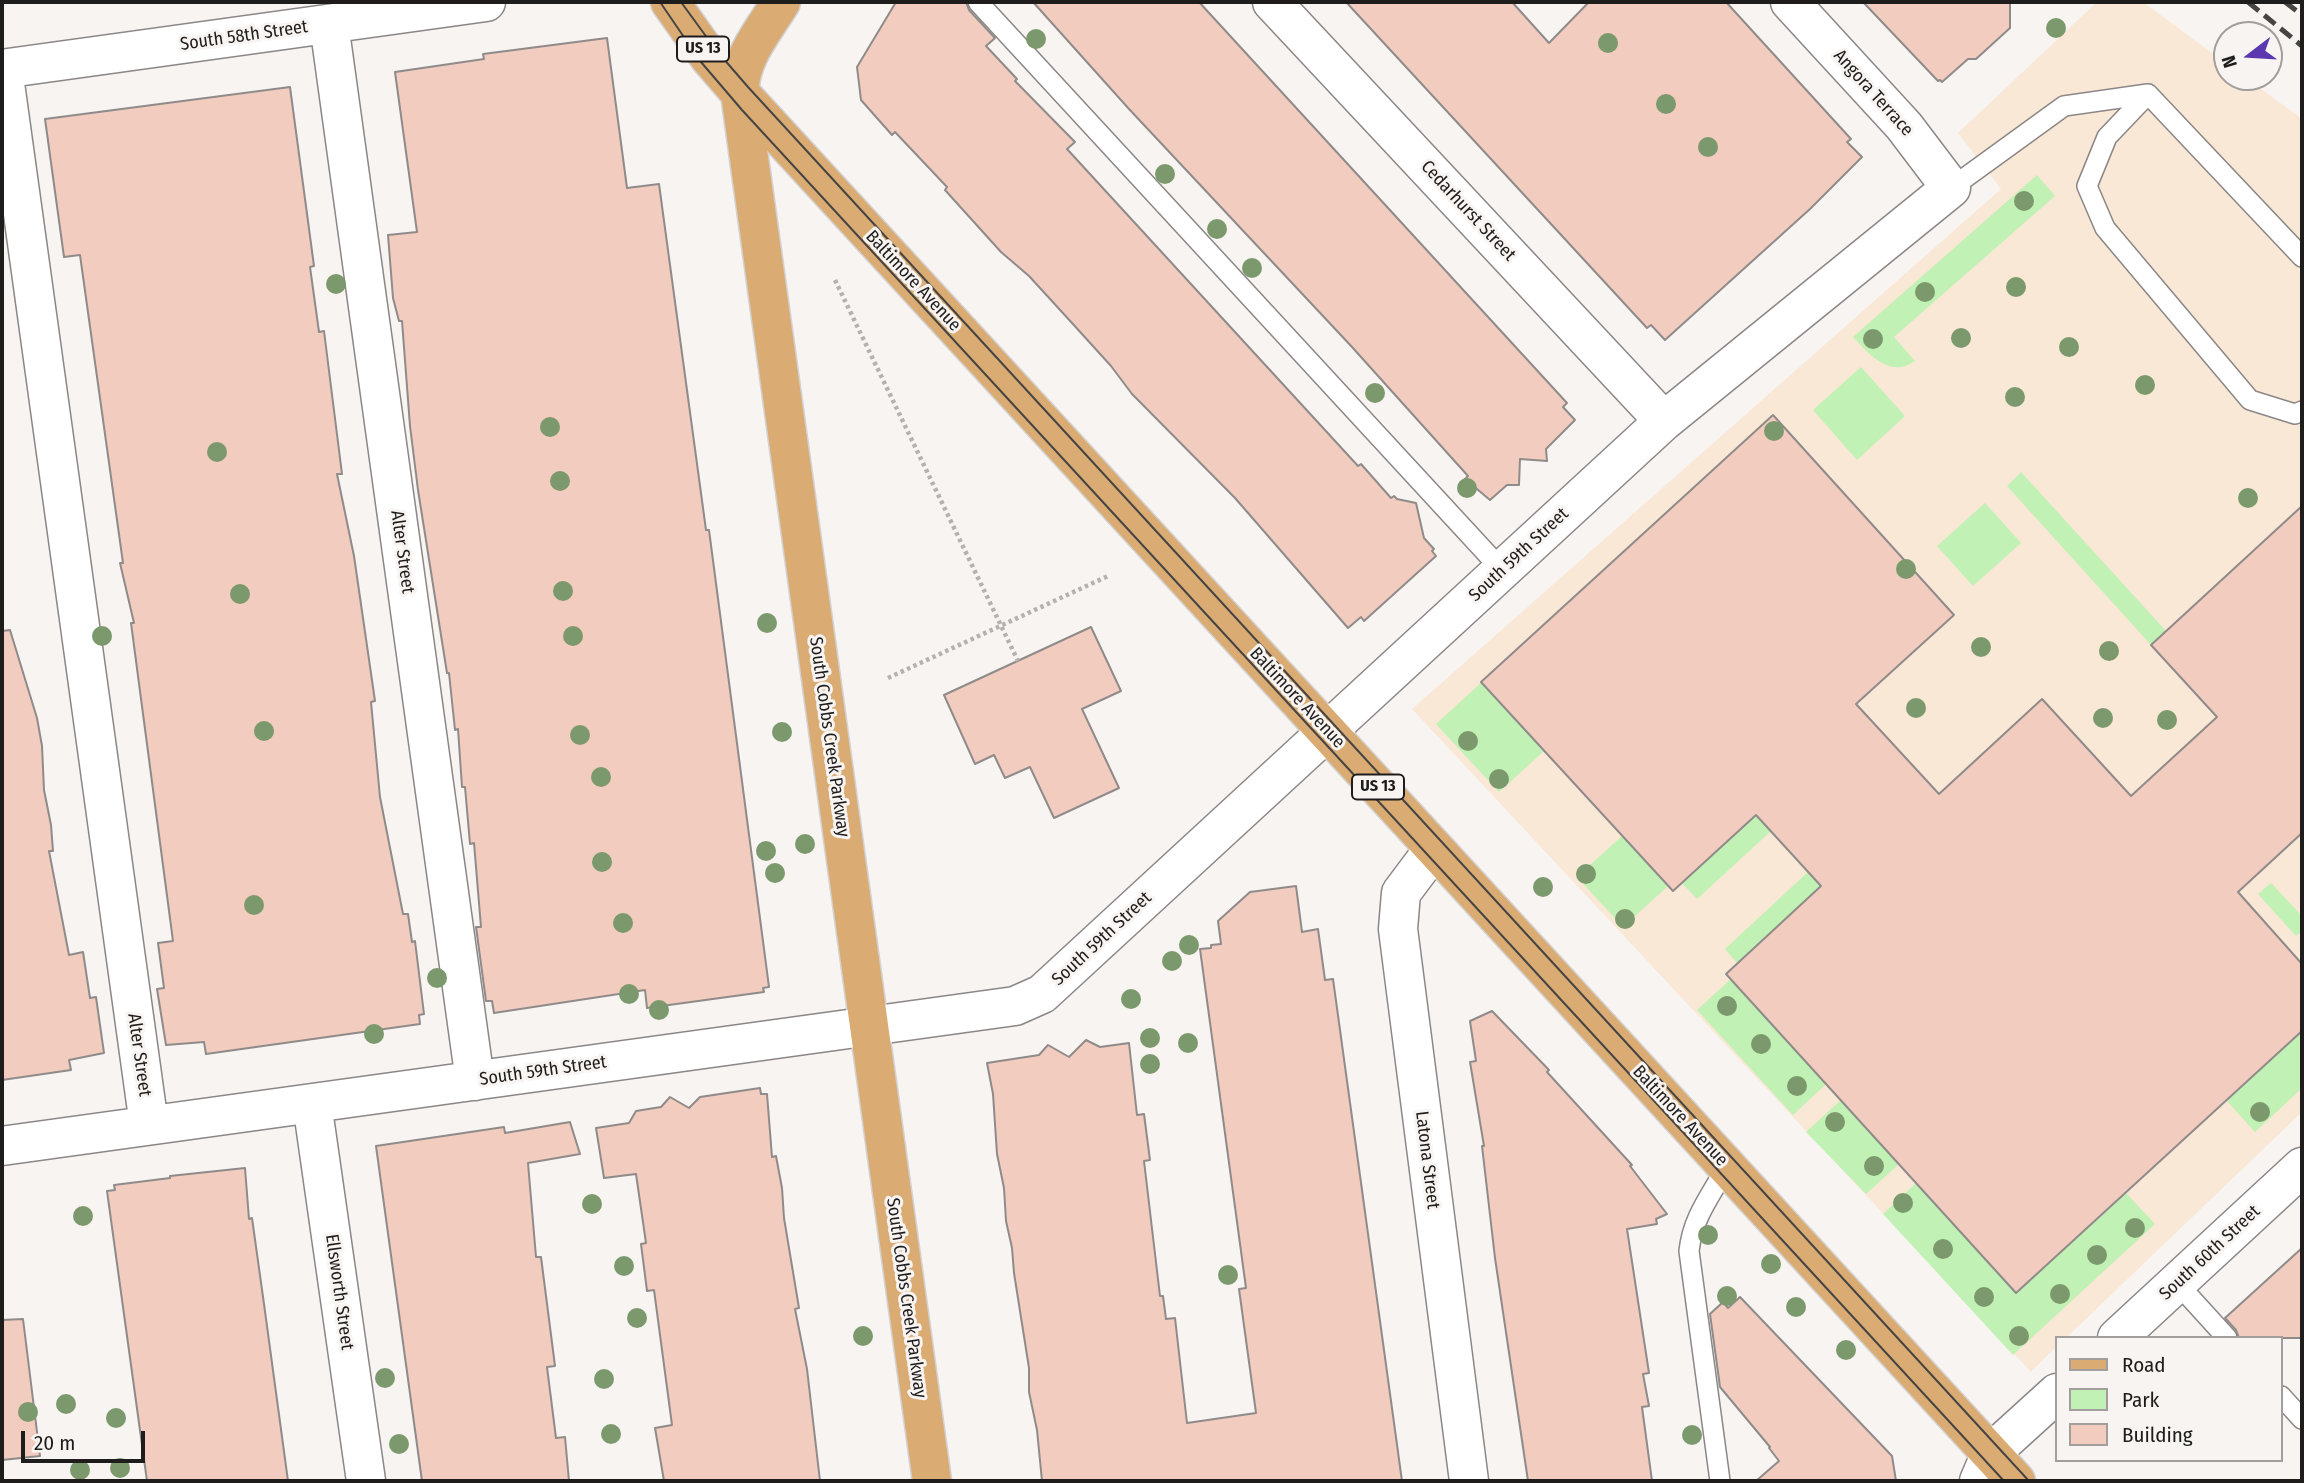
<!DOCTYPE html>
<style>
body{margin:0}
#map{position:relative;width:2304px;height:1483px;overflow:hidden;background:#f8f4f2;font-family:"Fira Sans Condensed",sans-serif}
canvas{display:block}
.frame{position:absolute;inset:0;border:4px solid #1e1d1c;pointer-events:none}
.legend{position:absolute;left:2055px;top:1336px;width:228px;height:126px;box-sizing:border-box;background:#f8f4f2;border:2px solid #a19e9c;margin:0;padding:9px 12px;list-style:none;font-size:21px;color:#1e1d1c}
.legend li{display:flex;align-items:center;gap:14px;height:35px}
.legend b{width:35px;border:2px solid #a19e9c}
.north{position:absolute;left:2213px;top:21px;width:70px;height:70px;box-sizing:border-box;background:#f8f4f2;border:2px solid #a19e9c;border-radius:50%;rotate:253deg;font-size:19px;font-weight:700;line-height:28px;text-align:center;color:#1e1d1c}
.north::after{content:'';display:block;margin:auto;width:24px;height:32px;background:#5b38b0;clip-path:polygon(50% 0,100% 100%,50% 72%,0 100%)}
.scale{position:absolute;left:21px;top:1431px;width:124px;height:32px;box-sizing:border-box;border:4px solid #1e1d1c;border-top:0;padding-left:9px;font-size:21px;line-height:24px;white-space:nowrap;color:#1e1d1c;-webkit-text-stroke:5px #f8f4f2;paint-order:stroke}
</style>
<div id="map">
<canvas width="2304" height="1483"></canvas>
<div class="frame"></div>
<ul class="legend">
<li><b style="height:9px;background:#daac74"></b>Road</li>
<li><b style="height:19px;background:#c1f1b4"></b>Park</li>
<li><b style="height:19px;background:#f2ccbe"></b>Building</li>
</ul>
<div class="north">N</div>
<div class="scale">20 m</div>
</div>
<script>
const ctx = document.querySelector('canvas').getContext('2d');
ctx.lineJoin = 'round';
function fillPath(path, color) {
  ctx.fillStyle = color;
  ctx.fill(path, 'evenodd');
}
function strokePath(path, color, width, dash) {
  ctx.strokeStyle = color;
  ctx.lineWidth = width;
  ctx.lineCap = dash ? 'butt' : 'round';
  ctx.setLineDash(dash || []);
  ctx.stroke(path);
}
function drawText(font, color, halo, rows, align = 'center') {
  ctx.font = font + ' "Fira Sans Condensed",sans-serif';
  ctx.lineWidth = 6;
  ctx.setLineDash([]);
  ctx.textBaseline = 'middle';
  ctx.strokeStyle = halo;
  ctx.fillStyle = color;
  for (const [text, x, y, turn = 0] of rows) {
    ctx.save();
    ctx.translate(x, y);
    ctx.rotate((+turn || 0) * Math.PI / 180);
    ctx.textAlign = isNaN(turn) ? turn : align;
    if (halo) ctx.strokeText(text, 0, 0);
    ctx.fillText(text, 0, 0);
    ctx.restore();
  }
}
fillPath(new Path2D(`
 M2097 2H2143L2227 64V77H2245L2302 119V1112L2066 1338H2057V1346L2031 1372 1412 709 2001 189 1958 133Z`), '#f9e8d6');
fillPath(new Path2D(`
 M2037 175 2055 196 1894 337 1915 361C1890 379 1869 354 1853 337Z
 M1861 367 1905 416 1857 460 1813 410Z
 M2021 472 2166 631 2151 645 2007 486Z
 M1985 503 2021 543 1973 586 1937 546Z
 M1482 682 1544 751 1499 792 1436 724Z
 M1757 815 1771 831 1697 899 1682 883Z
 M1622 836 1668 886 1623 927 1577 877Z
 M1808 872 1821 886 1737 963 1725 949Z
 M2271 883 2302 916V931L2296 936 2258 894Z
 M1731 979 1826 1084 1793 1115 1697 1010Z
 M2302 1031V1088L2255 1132 2227 1101Z
 M1841 1100 1899 1164 1866 1194 1806 1132Z
 M1916 1183 2016 1293 2126 1193 2155 1224 2013 1355 1883 1214Z`), '#c1f1b4');
const building = new Path2D(`
 M896 2H966L969 10 995 38 986 46 1017 79 1015 81 1075 142 1067 149 1358 466 1361 464 1391 498 1394 496 1397 499 1416 503 1424 538 1434 549 1432 551 1436 556 1364 621 1361 617 1348 628 1235 498 1132 394 1111 366 1072 323 1029 276 1001 252 945 190 947 187 895 132 892 135 861 100 857 67Z
 M1033 2H1199L1567 403 1563 407 1575 420 1546 449 1547 461 1520 459 1519 485H1507L1490 500 1465 479 1468 476 1352 347 1129 109Z
 M1346 2H1512L1549 43 1589 2H1726L1851 139 1847 142 1862 157 1810 209 1665 340 1651 325 1647 328Z
 M1863 2H2010V28L1976 59H1968L1942 82 1940 80 1938 81Z
 M607 38 627 188 659 184 706 530H709L769 987 763 988 764 992 647 1008 645 990 494 1013 492 1001H486L476 927H481L474 843 470 844 465 787H462L458 729 455 730 449 673H447L418 490 410 426 402 321H399L393 298 388 235 417 232 395 72 484 59 483 54Z
 M290 87 314 266 310 267 319 332 324 331 342 474H337L354 556 375 701 371 702 380 797 403 914H408L412 942 415 941 424 1014 419 1015 420 1024 206 1054 204 1042 166 1045 157 989 164 988 158 943 173 941 131 623H134L120 563H123L80 255 64 257 45 119Z
 M1773 415 1954 615 1856 704 1939 794 2042 699 2131 796 2217 717 2151 645 2302 506V833L2238 892 2302 964V1031L2016 1293 1726 974 1821 886 1756 815 1673 891 1481 682Z
 M1091 627 1121 691 1082 709 1119 788 1054 818 1030 767 1005 778 994 755 975 764 944 695Z
 M10 630 37 718 42 746 44 790 51 825 53 851H49L69 955 83 952 90 998 96 997 104 1053 69 1060 71 1070 2 1080V631Z
 M1296 886 1302 932 1318 929 1325 980 1333 979 1402 1481H1042L1037 1430 1029 1392V1368L1014 1273 1012 1248 1006 1221 1004 1188 997 1154 993 1094 987 1063 1039 1055 1048 1045 1069 1057 1086 1040 1100 1047 1129 1043 1137 1115 1144 1114 1150 1160 1144 1161 1160 1296H1163L1166 1319 1175 1318 1187 1423 1256 1413 1239 1289 1246 1288 1200 949 1211 948V945L1221 944 1218 921 1250 892Z
 M1492 1011 1549 1070 1547 1072 1632 1165 1630 1166 1667 1214 1656 1219 1657 1224 1627 1229 1649 1373 1643 1374 1649 1406 1642 1407 1652 1481H1528L1495 1258 1482 1146H1484L1470 1062 1476 1061 1470 1021Z
 M760 1088 761 1094H767L772 1157 776 1156 782 1188 784 1218 799 1308 795 1309 807 1369 820 1481H664L655 1428 672 1425 654 1290 647 1291 641 1244 646 1243 636 1174 604 1178 596 1128 629 1123 636 1111 661 1107 670 1097 689 1108 700 1097Z
 M570 1122 580 1154 528 1163 536 1257H541L555 1366 547 1367 556 1438 565 1437 569 1481H422L376 1146 504 1127 505 1133Z
 M245 1168 249 1219 252 1218 264 1304 288 1481H147L107 1191 115 1190 114 1185 170 1178V1176Z
 M2302 1248V1338H2239L2236 1330 2225 1318Z
 M1740 1297 1892 1456 1896 1481H1756L1779 1461 1769 1448 1770 1447 1720 1387 1710 1314 1723 1302 1728 1308Z
 M23 1319 40 1456 2 1460V1320Z`);
fillPath(building, '#f2ccbe');
strokePath(building, '#8f8b8a', 2);
const service = new Path2D(`
 M978 2 1502 570
 M2148 94 2107 137 2087 186 2105 228 2250 400 2295 414 2302 411
 M1951 188 2064 106 2148 94 2302 257
 M2177 1283 2227 1338
 M2281 1396 2302 1419
 M1720 1481 1689 1251C1693 1216 1711 1196 1727 1166`);
const minor = new Path2D(`
 M1272 2 1664 421
 M329 24 475 1081
 M2 69 486 2
 M3 69 149 1125
 M1434 849 1401 893 1398 929 1469 1481
 M312 1103 366 1481
 M2 1146 1015 1006 1042 994 1664 421 1951 188 1904 126 1790 2
 M2117 1338 2302 1167
 M1979 1481 1991 1453 2057 1393`);
const primary = new Path2D(`
 M670 2 709 57 740 93 2016 1481
 M781 2C764 30 738 60 740 93L932 1481`);
strokePath(service, '#8b8786', 22);
strokePath(minor, '#8b8786', 41);
strokePath(primary, '#d2d2d2', 41);
strokePath(new Path2D(`
 M835 280 1018 661
 M888 678 1108 576`), '#b4b1af', 4.5, [3.5, 3.5]);
strokePath(service, '#fff', 19);
strokePath(minor, '#fff', 38);
strokePath(primary, '#daac74', 38);
strokePath(new Path2D(`
 M660 2 701 62 742 110 2004 1481
 M681 2 716 50 748 87 2029 1481`), '#474544', 2);
strokePath(new Path2D(`
 M2248 2 2302 46
 M2285 2 2302 15`), '#474544', 5, [14, 7]);
ctx.fillStyle = '#7c996d';
for (const [x, y] of [
 [2056,28],
 [1036,39],
 [1608,43],
 [1666,104],
 [1708,147],
 [1165,174],
 [2024,201],
 [1217,229],
 [1252,268],
 [336,284],
 [2016,287],
 [1925,292],
 [1961,338],
 [1873,339],
 [2069,347],
 [2145,385],
 [1375,393],
 [2015,397],
 [550,427],
 [1774,431],
 [217,452],
 [560,481],
 [1467,488],
 [2248,498],
 [1906,569],
 [563,591],
 [240,594],
 [767,623],
 [102,636],
 [573,636],
 [1981,647],
 [2109,651],
 [1916,708],
 [2103,718],
 [2167,720],
 [264,731],
 [782,732],
 [580,735],
 [1468,741],
 [601,777],
 [1499,779],
 [805,844],
 [766,851],
 [602,862],
 [775,873],
 [1586,874],
 [1543,887],
 [254,905],
 [1625,919],
 [623,923],
 [1189,945],
 [1172,961],
 [437,978],
 [629,994],
 [1131,999],
 [1727,1006],
 [659,1010],
 [374,1034],
 [1150,1038],
 [1188,1043],
 [1761,1044],
 [1150,1064],
 [1797,1086],
 [2260,1112],
 [1835,1122],
 [1874,1166],
 [1903,1203],
 [592,1204],
 [83,1216],
 [2135,1228],
 [1708,1235],
 [1943,1249],
 [2097,1255],
 [1771,1264],
 [624,1266],
 [1228,1275],
 [2060,1294],
 [1727,1296],
 [1984,1297],
 [1796,1307],
 [637,1318],
 [863,1336],
 [2019,1336],
 [1846,1350],
 [385,1378],
 [604,1379],
 [66,1404],
 [28,1412],
 [116,1418],
 [611,1434],
 [1692,1435],
 [399,1444],
 [120,1468],
 [80,1470]
]) {
  ctx.beginPath();
  ctx.arc(x, y, 10, 0, 2 * Math.PI);
  ctx.fill();
}
for (const [x, y, w] of [
 [703,49,52],
 [1378,787,52]
]) {
  const box = new Path2D();
  box.roundRect(x - w / 2, y - 12.5, w, 25, 5);
  ctx.fillStyle = '#f8f4f2';
  ctx.fill(box);
  strokePath(box, '#1e1d1c', 2);
}
drawText('bold 16px', '#1e1d1c', null, [
 ["US 13",703,49],
 ["US 13",1378,787]
]);
drawText('18px', '#1e1d1c', '#f8f4f2', [
 ["South 58th Street",244,36,-8],
 ["Angora Terrace",1873,93,48],
 ["Cedarhurst Street",1468,211,47],
 ["Baltimore Avenue",913,281,47],
 ["Alter Street",402,552,82],
 ["South 59th Street",1519,555,-43],
 ["Baltimore Avenue",1297,698,47],
 ["South Cobbs Creek Parkway",829,737,82],
 ["South 59th Street",1102,939,-43],
 ["Alter Street",139,1055,82],
 ["South 59th Street",543,1071,-8],
 ["Baltimore Avenue",1680,1116,47],
 ["Latona Street",1427,1160,83],
 ["South 60th Street",2210,1253,-43],
 ["Ellsworth Street",339,1292,82],
 ["South Cobbs Creek Parkway",906,1298,82]
]);
</script>
